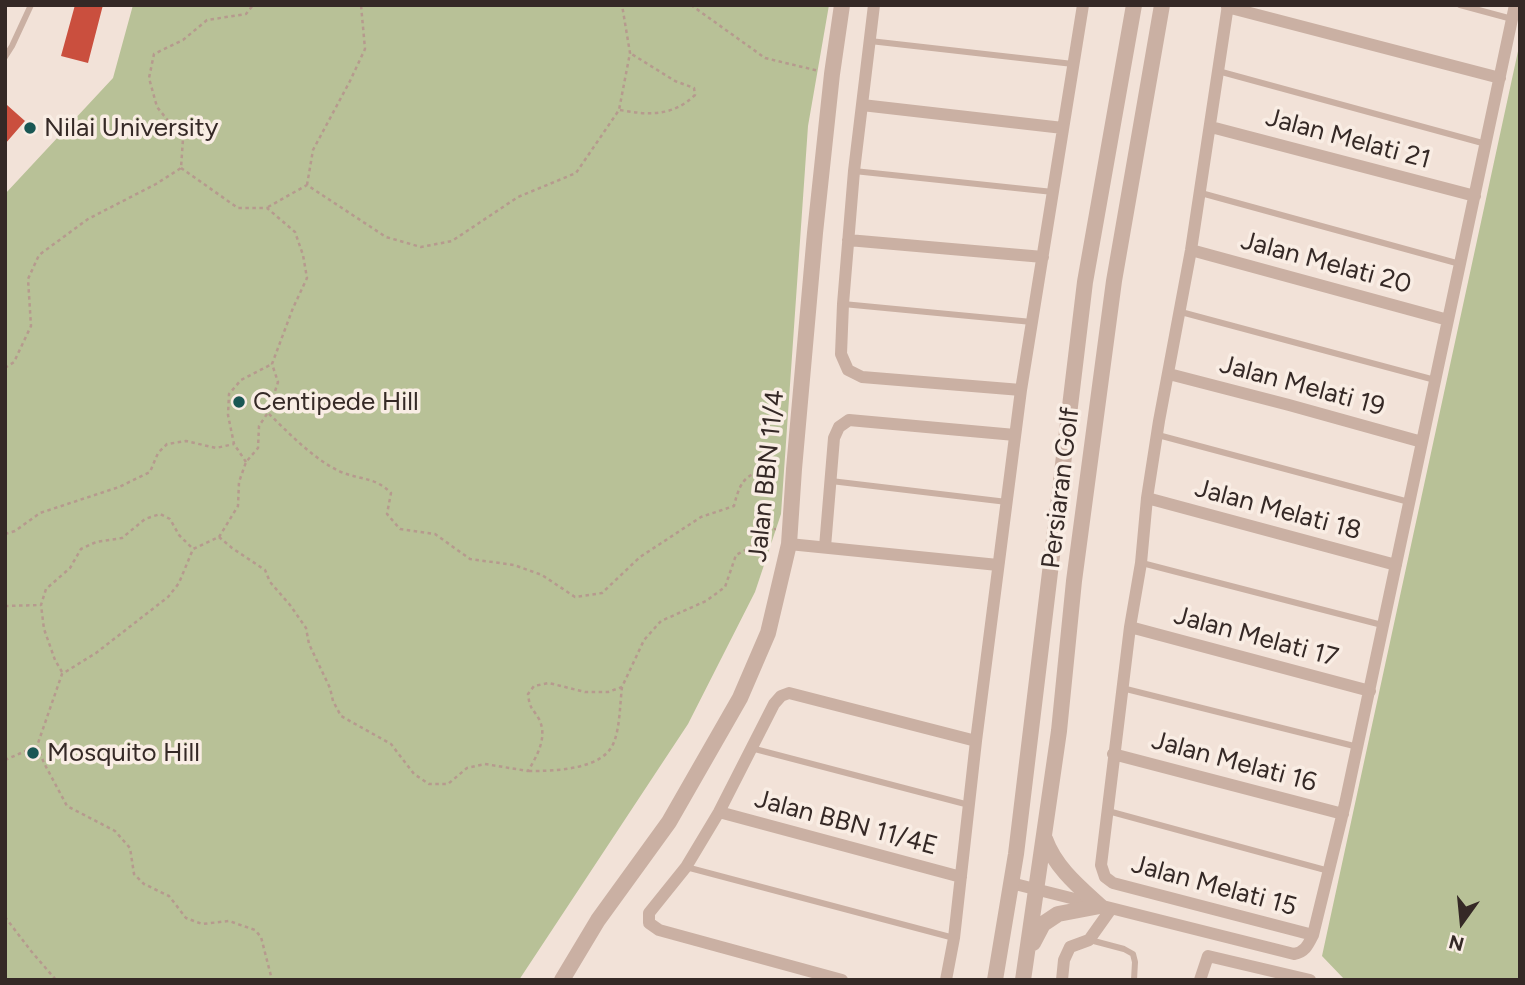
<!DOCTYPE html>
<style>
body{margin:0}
#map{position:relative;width:1525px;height:985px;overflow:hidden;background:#f2e2d8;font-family:Figtree,sans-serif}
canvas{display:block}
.frame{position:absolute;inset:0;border:7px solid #352926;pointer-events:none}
.north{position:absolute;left:1427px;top:887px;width:70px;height:70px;-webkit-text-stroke:5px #f9ede4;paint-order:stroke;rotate:195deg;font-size:19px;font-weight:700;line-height:28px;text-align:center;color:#352926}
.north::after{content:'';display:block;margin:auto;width:24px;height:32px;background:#352926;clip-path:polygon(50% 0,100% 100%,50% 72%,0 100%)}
</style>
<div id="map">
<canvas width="1525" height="985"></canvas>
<div class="frame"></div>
<div class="north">N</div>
</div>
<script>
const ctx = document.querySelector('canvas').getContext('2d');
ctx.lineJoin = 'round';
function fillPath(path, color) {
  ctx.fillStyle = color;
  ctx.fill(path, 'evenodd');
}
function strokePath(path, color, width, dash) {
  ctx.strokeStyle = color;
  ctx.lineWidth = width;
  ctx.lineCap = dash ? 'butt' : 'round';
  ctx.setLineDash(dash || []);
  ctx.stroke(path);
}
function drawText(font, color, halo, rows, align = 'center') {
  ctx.font = font + ' Figtree,sans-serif';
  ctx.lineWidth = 7;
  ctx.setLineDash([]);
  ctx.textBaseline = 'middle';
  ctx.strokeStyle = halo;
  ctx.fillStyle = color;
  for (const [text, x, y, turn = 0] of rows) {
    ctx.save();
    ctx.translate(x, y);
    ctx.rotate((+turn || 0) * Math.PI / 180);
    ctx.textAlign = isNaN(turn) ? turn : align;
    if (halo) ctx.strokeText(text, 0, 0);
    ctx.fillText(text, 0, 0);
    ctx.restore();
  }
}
fillPath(new Path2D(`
 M133 5H829L808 126 781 514 755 592 688 724 519 980H5V194L113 78Z
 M1520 42V980H1345L1322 956Z`), '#b8c197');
fillPath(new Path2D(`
 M75 5H103L88 63 61 56Z
 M7 105 25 121 5 144V108Z`), '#ca4f3e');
strokePath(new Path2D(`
 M691 5 765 58 819 71
 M620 110C648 115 672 117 695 95L694 88 675 81 630 53
 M181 168 238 208H267L295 232 303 255 307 278 293 308 272 364 278 382 268 413C290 434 313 459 341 472 361 480 375 477 391 493L387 514 400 529 435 534 470 559 514 565 542 575 575 597 602 593 640 557 701 517 734 506C741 476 749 471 780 470
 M307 185 313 150 350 81 365 49 361 5
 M268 207 307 185 386 237 421 247 452 241 518 197 576 173 619 110 630 53 622 5
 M5 368 14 362 31 326 28 279 39 255 88 219 156 184 181 168 183 139 157 107 149 78 154 54 183 40 207 20 246 14 253 5
 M267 414 259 426 258 448 246 462 239 482 238 506 219 537 193 549 179 583 168 597 96 653 62 674 37 746 44 763 67 806 115 831 130 848 134 874 144 884 169 896 186 918 202 924 229 921 255 930 261 937 272 980
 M246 462 234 444 228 415 229 394 241 380 272 364
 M5 534 15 531 40 513 119 487 150 472 158 453 167 444 186 441 216 448 234 444
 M219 537 232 548 265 570 270 582 290 605 306 628 309 644 330 688 333 701 341 716 391 744 414 774 429 784H448L467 768 485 764 528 771C537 756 548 737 539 719 532 707 530 710 528 694L534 686 549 683 585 692H608L622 687 644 640 661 621 706 601 725 587 736 555 751 547 759 530 776 529
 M5 606 41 605
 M62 672 55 660 44 629 41 605 46 589 70 568 81 549 96 542 122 538 145 519 160 514 170 519 179 535 193 549
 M5 760 37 746
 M529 771C554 771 604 770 614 742 620 727 620 703 622 687
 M5 917 31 951 56 980`), '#b69a8e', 2.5, [3.5, 3.5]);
strokePath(new Path2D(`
 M1460 5 1512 19
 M870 41 1073 64
 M5 57 12 46 31 5
 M1218 71 1486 144
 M854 171 1053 192
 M1201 193 1460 264
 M843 304 1032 322
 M1181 312 1435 380
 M1158 435 1409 502
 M831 481 1007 502
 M1142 563 1382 625
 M1122 688 1358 747
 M751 748 969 805
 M1108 811 1329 871
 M686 867 954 938
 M1090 940 1124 949 1133 954 1135 962 1134 980`), '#cab0a3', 6);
strokePath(new Path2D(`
 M874 5 854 171 843 304 841 354 848 370 862 377 1021 390
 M1228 5 1191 250 1159 421 1147 498 1141 563 1130 627 1101 865 1105 877 1113 883 1313 935
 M1227 7 1500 78
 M862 105 1063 128
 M1211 127 1475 196
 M848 240 1043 257
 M1191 250 1448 320
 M1169 374 1289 405 1422 442
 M1147 498 1396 565
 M789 544 998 565
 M825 547 834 438 839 427 849 420 1015 435
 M1130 627 1370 691
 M1113 754 1343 814
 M719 812 961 877
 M1011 883 1294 954C1305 952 1308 945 1313 935L1345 804 1515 5
 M842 980 659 930 649 923V913L686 867 719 812 774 704 781 696 789 693 976 741
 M946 980 954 938 976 741 1021 390 1083 5
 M1062 980 1064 960 1070 947 1089 940 1111 909
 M1200 980 1208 956 1310 980`), '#cab0a3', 12);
strokePath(new Path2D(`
 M1045 839C1055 867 1078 886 1100 906
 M1033 943 1043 924 1058 914 1100 906
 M562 980 598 920 669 822 740 698 768 633 789 544 794 469 815 233 832 74 842 5
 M995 980 1016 854 1085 282 1134 5
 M1023 980 1059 731 1074 581 1114 281 1162 5`), '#cab0a3', 16);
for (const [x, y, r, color] of [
 [30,128,7,"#1a5754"],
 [239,402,7,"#1a5754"],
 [33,753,7,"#1a5754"]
]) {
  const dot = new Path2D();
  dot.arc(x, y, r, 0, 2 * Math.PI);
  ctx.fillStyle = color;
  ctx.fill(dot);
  strokePath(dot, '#f9ede4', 2.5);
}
drawText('26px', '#352926', '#f9ede4', [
 ["Nilai University",44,128],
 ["Centipede Hill",253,402],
 ["Mosquito Hill",47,753]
], 'left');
drawText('26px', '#352926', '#f9ede4', [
 ["Jalan Melati 21",1348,139,15],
 ["Jalan Melati 20",1326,263,15],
 ["Jalan Melati 19",1302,386,15],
 ["Jalan BBN 11/4",767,476,-84],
 ["Persiaran Golf",1061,488,-83],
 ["Jalan Melati 18",1278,510,15],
 ["Jalan Melati 17",1256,637,15],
 ["Jalan Melati 16",1234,762,15],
 ["Jalan BBN 11/4E",846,823,15],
 ["Jalan Melati 15",1214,886,15]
]);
</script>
